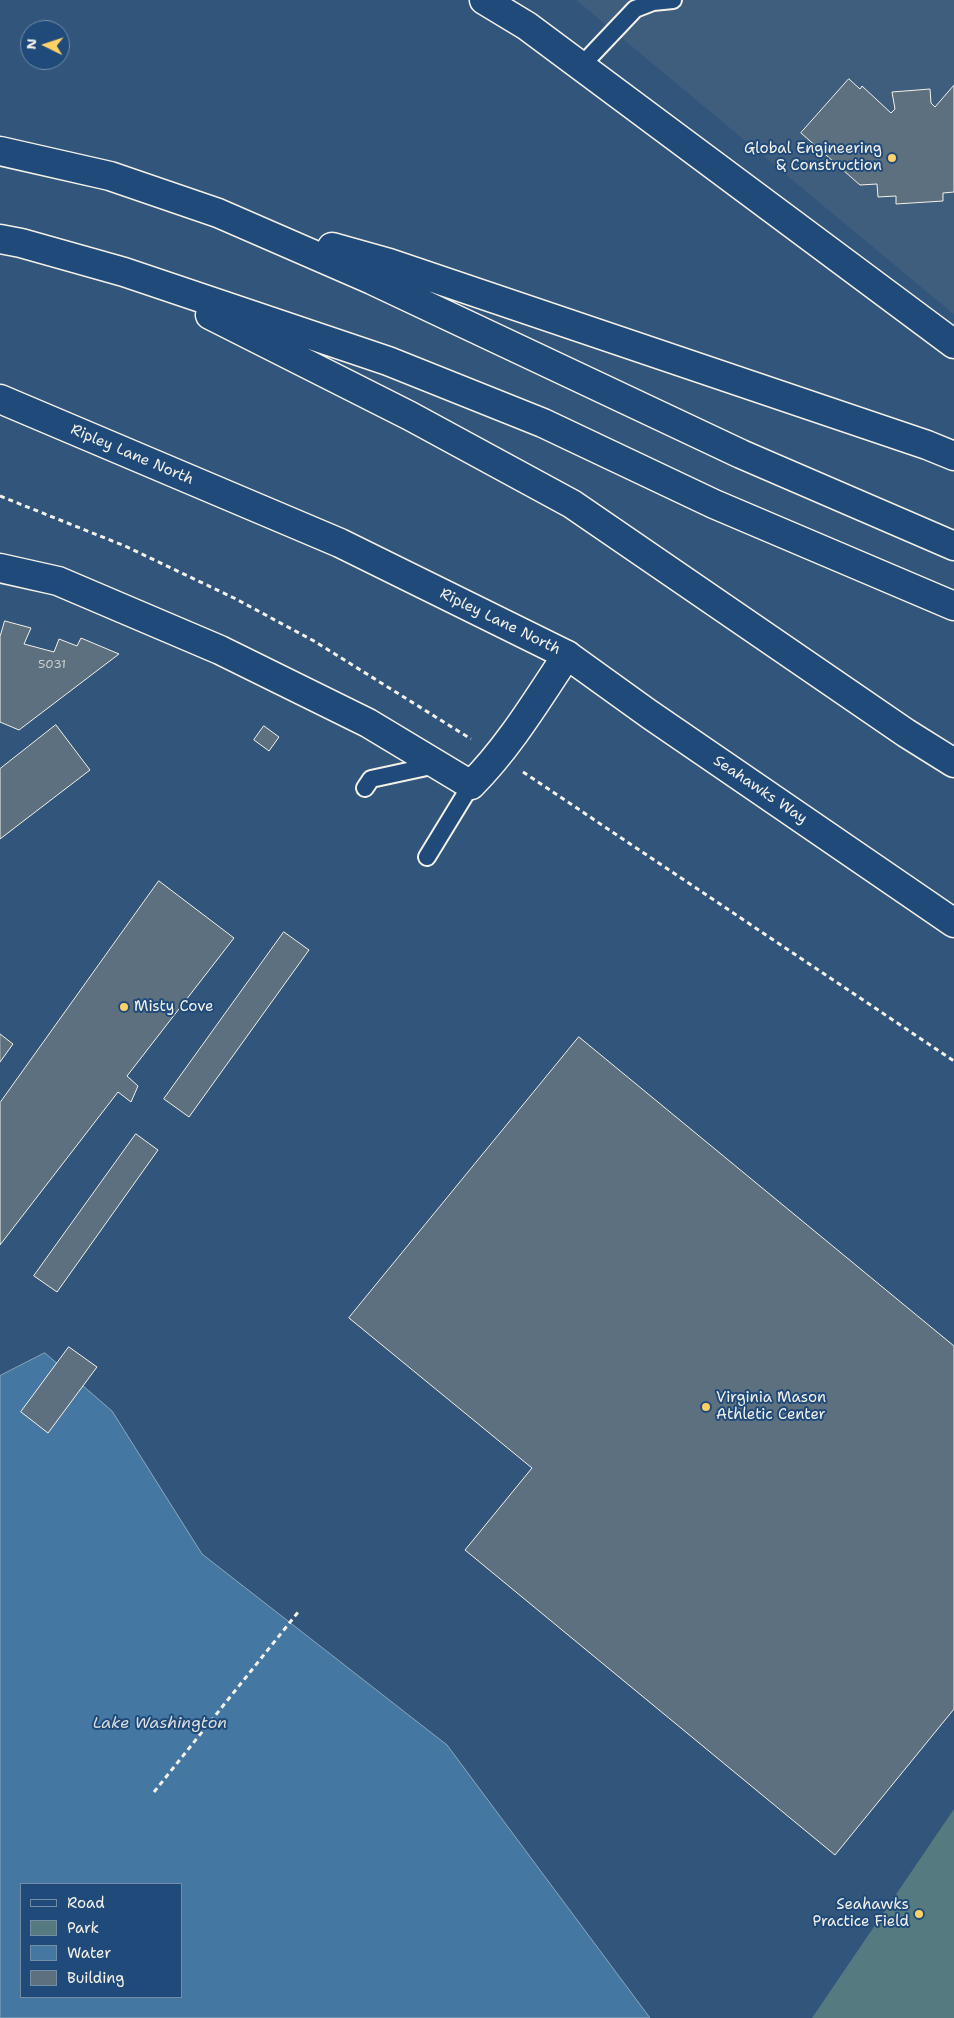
<!DOCTYPE html>
<style>
body{margin:0}
#map{position:relative;width:954px;height:2018px;overflow:hidden;background:#32557c;font-family:"Shantell Sans",sans-serif}
canvas{display:block}
.legend{position:absolute;left:20px;top:1883px;width:162px;height:115px;box-sizing:border-box;background:#1f4a7a;border:1px solid #748da6;margin:0;padding:6px 9px;list-style:none;font-size:15px;color:#f4f1e8}
.legend li{display:flex;align-items:center;gap:10px;height:25px}
.legend b{width:25px;border:1px solid #748da6}
.north{position:absolute;left:20px;top:20px;width:50px;height:50px;box-sizing:border-box;background:#1f4a7a;border:1px solid #748da6;border-radius:50%;rotate:274deg;font-size:14px;font-weight:700;line-height:20px;text-align:center;color:#f4f1e8}
.north::after{content:'';display:block;margin:auto;width:18px;height:22px;background:#ffd166;clip-path:polygon(50% 0,100% 100%,50% 72%,0 100%)}
</style>
<div id="map">
<canvas width="954" height="2018"></canvas>
<ul class="legend">
<li><b style="height:6px;background:#1f4a7a"></b>Road</li>
<li><b style="height:14px;background:#557b81"></b>Park</li>
<li><b style="height:14px;background:#4478a2"></b>Water</li>
<li><b style="height:14px;background:#5d707f"></b>Building</li>
</ul>
<div class="north">N</div>
</div>
<script>
const ctx = document.querySelector('canvas').getContext('2d');
ctx.lineJoin = 'round';
function fillPath(path, color) {
  ctx.fillStyle = color;
  ctx.fill(path, 'evenodd');
}
function strokePath(path, color, width, dash) {
  ctx.strokeStyle = color;
  ctx.lineWidth = width;
  ctx.lineCap = dash ? 'butt' : 'round';
  ctx.setLineDash(dash || []);
  ctx.stroke(path);
}
function drawText(font, color, halo, rows, align = 'center') {
  ctx.font = font + ' "Shantell Sans",sans-serif';
  ctx.lineWidth = 4;
  ctx.setLineDash([]);
  ctx.textBaseline = 'middle';
  ctx.strokeStyle = halo;
  ctx.fillStyle = color;
  for (const [text, x, y, turn = 0] of rows) {
    ctx.save();
    ctx.translate(x, y);
    ctx.rotate((+turn || 0) * Math.PI / 180);
    ctx.textAlign = isNaN(turn) ? turn : align;
    if (halo) ctx.strokeText(text, 0, 0);
    ctx.fillText(text, 0, 0);
    ctx.restore();
  }
}
fillPath(new Path2D(`
 M576 0H954V314L951 312Z`), '#3f5d7d');
fillPath(new Path2D(`
 M954 1809V2018H812Z`), '#557b81');
const water = new Path2D(`
 M45 1353 112 1411 202 1554 447 1745 650 2018H0V1376ZM21 1884H181V1997H21Z`);
fillPath(water, '#4478a2');
strokePath(water, '#8aa8be', 1);
const building = new Path2D(`
 M849 79 860 89 862 86 891 113 895 109 892 92 930 89 931 103 935 107 954 85V192L943 193V201L896 204V196L878 197 877 184 860 185 801 133Z
 M5 621 31 628 24 644 54 652 59 639 77 646 81 638 119 654 19 730 0 722V637Z
 M56 725 90 770 0 839V769Z
 M264 726 279 737 269 751 254 740Z
 M159 881 234 938 127 1076 138 1086 131 1102 118 1092 0 1245V1103Z
 M284 932 309 950 189 1117 164 1099Z
 M0 1034 13 1044 0 1062Z
 M579 1037 954 1346V1709L835 1855 465 1550 532 1468 349 1318Z
 M136 1134 158 1150 57 1292 34 1276Z
 M69 1347 97 1367 48 1433 21 1412Z`);
fillPath(building, '#5d707f');
strokePath(building, '#f4f1e8', 1);
const service = new Path2D(`
 M581 66 635 9 653 2 673 0
 M365 788 371 779 436 765
 M427 857 471 785`);
const minor = new Path2D(`
 M0 399 340 543 567 655C537 700 509 747 471 785L368 723 220 650 58 581 0 568`);
const tertiary = new Path2D(`
 M567 655 649 714 954 923`);
const secondary = new Path2D(`
 M484 0 527 26 954 344`);
const motorway = new Path2D(`
 M0 151 110 176 218 213 372 280 741 454 954 546
 M0 239 21 243 124 272 388 361 543 423 714 504 954 606
 M332 247 389 263 927 445 954 456
 M210 315 410 416 572 504 906 733 954 763`);
strokePath(service, '#f4f1e8', 20);
strokePath(minor, '#f4f1e8', 31);
strokePath(tertiary, '#f4f1e8', 31);
strokePath(secondary, '#f4f1e8', 31);
strokePath(motorway, '#f4f1e8', 31);
strokePath(new Path2D(`
 M0 496 125 546 234 598 314 641 471 739
 M523 772 954 1061
 M154 1792 299 1611`), '#f4f1e8', 3, [5, 4]);
strokePath(service, '#1f4a7a', 16);
strokePath(minor, '#1f4a7a', 28);
strokePath(tertiary, '#1f4a7a', 28);
strokePath(secondary, '#1f4a7a', 28);
strokePath(motorway, '#1f4a7a', 28);
for (const [x, y, r, color] of [
 [892,158,5,"#ffd166"],
 [124,1007,5,"#ffd166"],
 [706,1407,5,"#ffd166"],
 [919,1914,5,"#ffd166"]
]) {
  const dot = new Path2D();
  dot.arc(x, y, r, 0, 2 * Math.PI);
  ctx.fillStyle = color;
  ctx.fill(dot);
  strokePath(dot, '#1f4a7a', 2);
}
drawText('12px', '#ced1ce', null, [
 ["5031",52,665]
]);
drawText('15px', '#f4f1e8', '#1f4a7a', [
 ["Global Engineering",882,149],
 ["& Construction",882,166],
 ["Misty Cove",134,1007,"left"],
 ["Virginia Mason",716,1398,"left"],
 ["Athletic Center",716,1415,"left"],
 ["Seahawks",909,1905],
 ["Practice Field",909,1922]
], 'right');
drawText('15px', '#f4f1e8', '#1f4a7a', [
 ["Ripley Lane North",132,455,23],
 ["Ripley Lane North",500,622,26],
 ["Seahawks Way",760,790,34]
]);
drawText('italic 16px', '#dadfde', '#1f4a7a', [
 ["Lake Washington",160,1724]
]);
</script>
